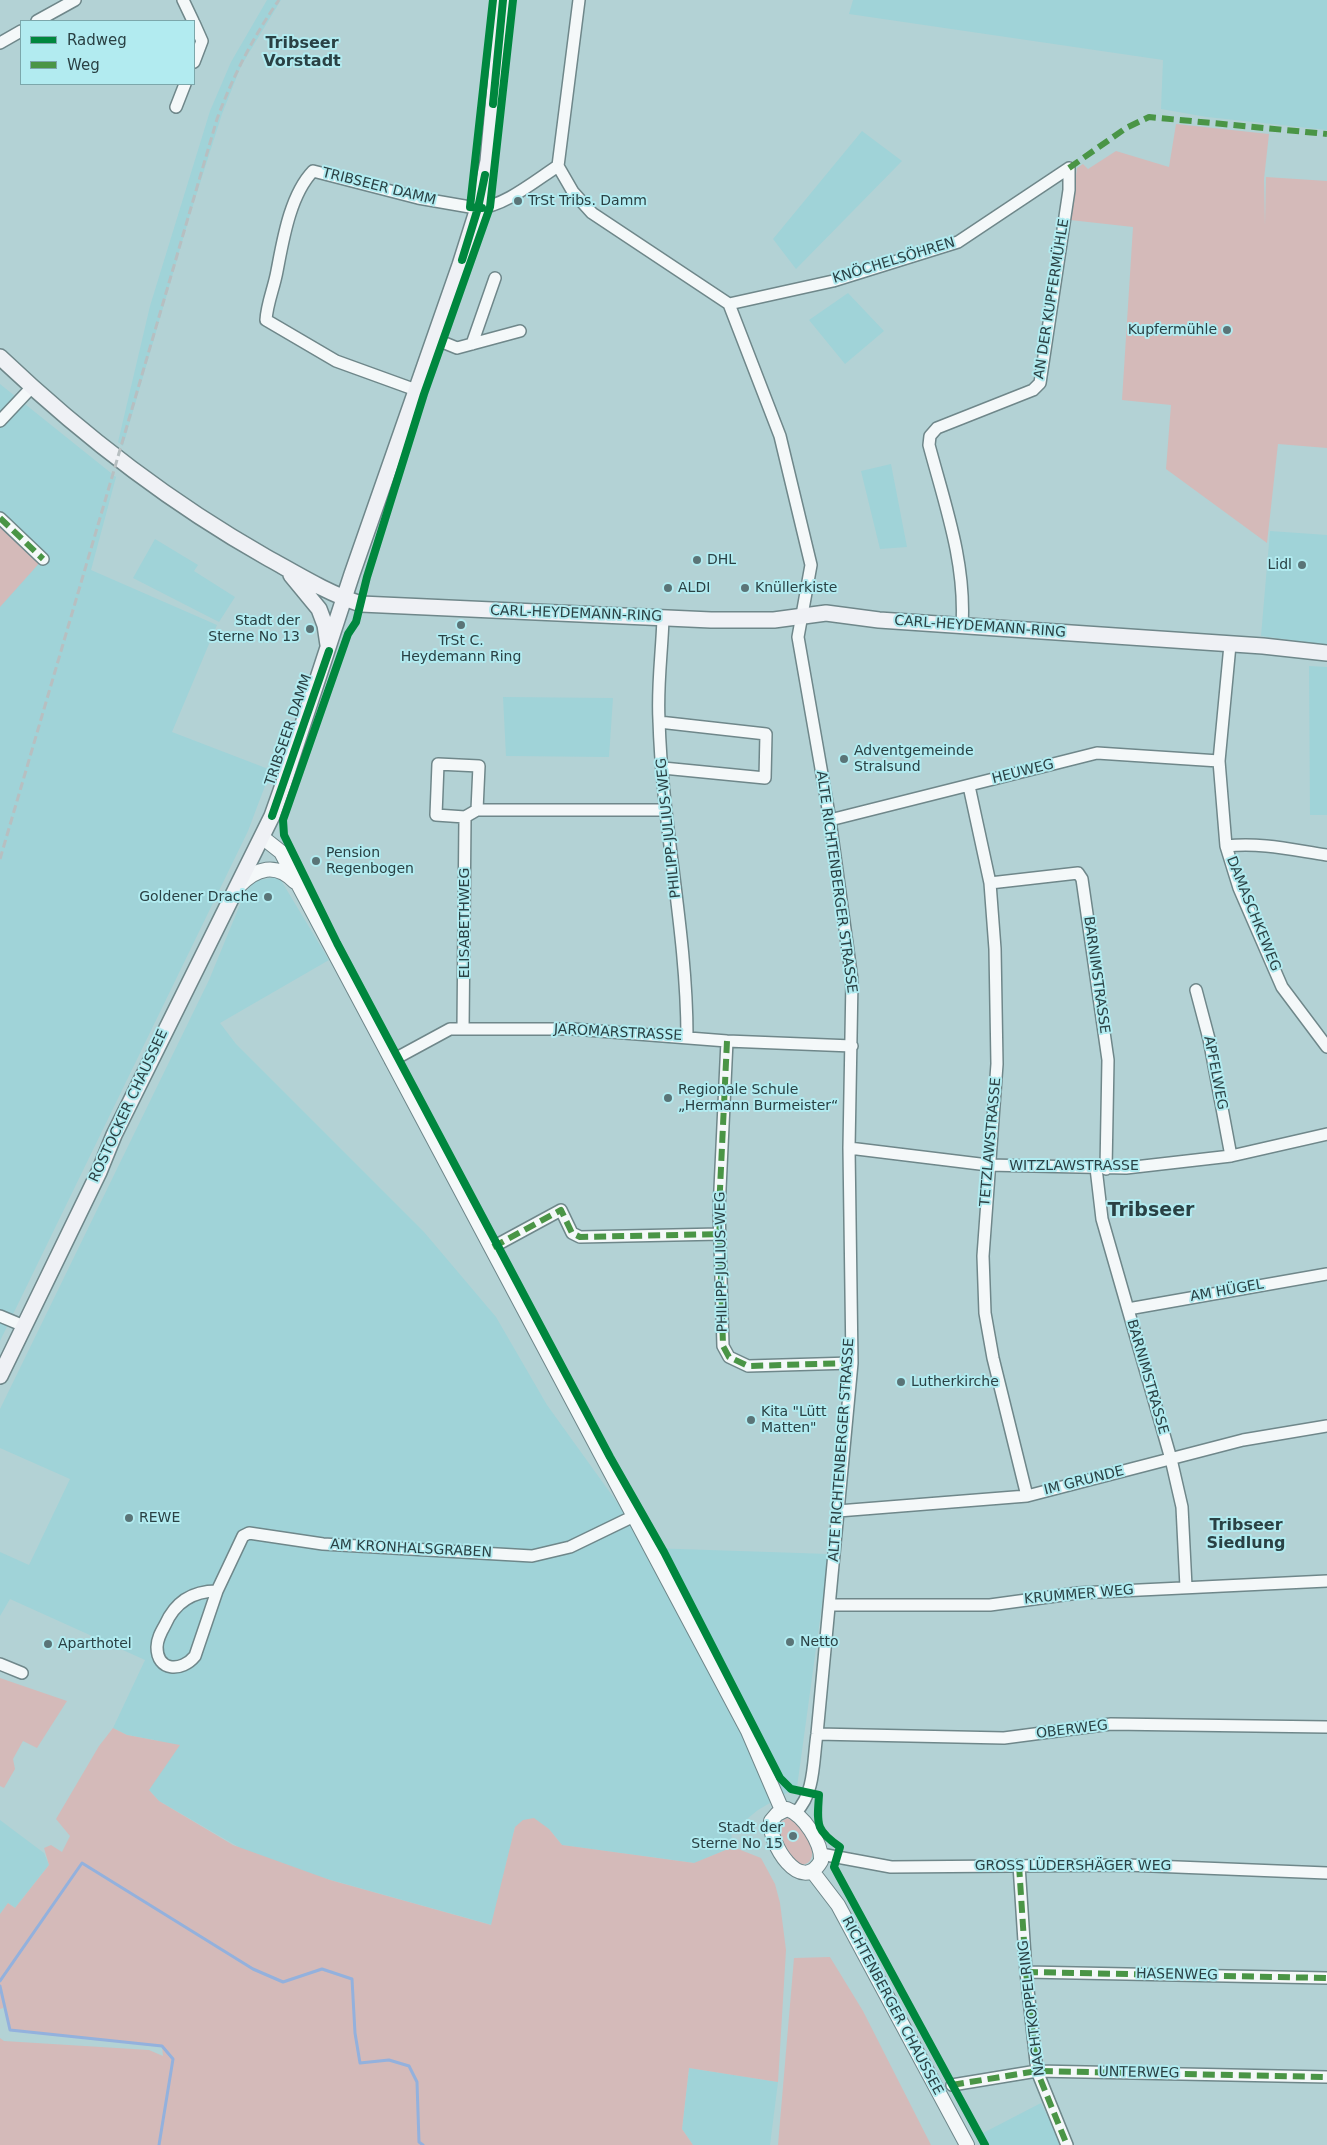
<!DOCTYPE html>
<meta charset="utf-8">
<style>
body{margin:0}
#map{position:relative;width:1327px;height:2145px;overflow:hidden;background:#b3d2d5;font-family:"DejaVu Sans",sans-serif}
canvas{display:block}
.legend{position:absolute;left:20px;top:20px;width:175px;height:65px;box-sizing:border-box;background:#b2ebf0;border:1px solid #7ca7ab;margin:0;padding:6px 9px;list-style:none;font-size:15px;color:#2a4144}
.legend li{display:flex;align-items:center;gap:10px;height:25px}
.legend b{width:25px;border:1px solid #7ca7ab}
</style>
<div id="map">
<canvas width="1327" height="2145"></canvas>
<ul class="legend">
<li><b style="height:6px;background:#00873e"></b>Radweg</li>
<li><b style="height:6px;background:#4a9546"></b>Weg</li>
</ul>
</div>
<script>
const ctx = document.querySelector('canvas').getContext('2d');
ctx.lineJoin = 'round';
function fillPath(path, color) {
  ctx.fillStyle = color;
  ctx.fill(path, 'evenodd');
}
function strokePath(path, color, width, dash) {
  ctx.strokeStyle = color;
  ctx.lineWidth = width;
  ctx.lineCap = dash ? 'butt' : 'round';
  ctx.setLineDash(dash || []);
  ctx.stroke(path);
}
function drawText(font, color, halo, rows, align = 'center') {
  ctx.font = font + ' "DejaVu Sans",sans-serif';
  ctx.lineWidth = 4;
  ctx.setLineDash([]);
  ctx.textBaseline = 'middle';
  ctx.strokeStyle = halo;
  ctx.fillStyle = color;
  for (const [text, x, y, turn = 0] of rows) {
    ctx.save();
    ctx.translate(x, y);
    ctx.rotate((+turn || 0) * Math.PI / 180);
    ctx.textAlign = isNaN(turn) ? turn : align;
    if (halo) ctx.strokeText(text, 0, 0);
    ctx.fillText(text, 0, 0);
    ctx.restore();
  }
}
fillPath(new Path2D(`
 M267 0H281L241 66 222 114 189 218 123 446 118 442 150 306 210 111 231 62Z
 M853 0H1327V130L1207 117 1161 109 1163 60 849 14Z
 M862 131 902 161 796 269 773 239Z
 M848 293 884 331 845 364 809 320Z
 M0 384 116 477 91 570 217 625 172 732 271 770 248 831 0 1341Z
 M891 464 907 547 880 549 861 471Z
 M1270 531 1327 535V645L1261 636Z
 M155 539 198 565 194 571 235 597 219 622 133 578Z
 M1309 666 1327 667V815H1310Z
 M503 697 613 698 609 757 506 756Z
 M279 877 329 960 220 1023 236 1044 424 1232 496 1317 547 1405 650 1548 829 1554 797 1787 758 1810 731 1832 733 1847 695 1863 562 1845 549 1829 515 1827 492 1925 263 1861 159 1801 149 1790 160 1741 127 1735 113 1728 145 1660 10 1599 0 1616V1552L29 1565 70 1479 0 1448V1409L209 980 246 890 258 880Z
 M0 1820 44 1853 49 1865 15 1908 8 1903 0 1914Z
 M689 2068 778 2082 770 2145H693L682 2129Z
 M1041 2103 1062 2145H987L981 2134Z`), '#a0d3d8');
fillPath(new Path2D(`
 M1176 124 1269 134 1264 179 1265 225 1266 177 1327 181V448L1278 444 1267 543 1166 469 1171 405 1122 400 1133 227 1070 220 1077 168 1083 164 1088 169 1116 151 1169 167Z
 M0 518 43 559 0 607Z
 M0 1678 67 1701 37 1748 23 1741 13 1759 15 1769 4 1788 0 1786Z
 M113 1728 127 1735 180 1745 149 1790 159 1801 233 1845 330 1880 491 1925 515 1827 523 1820 534 1818 549 1829 562 1845 694 1863 733 1847 761 1858 775 1884 780 1903 786 1950 778 2082 689 2068 682 2129 693 2145H0V2038L4 2041 149 2050 163 2056 162 2046 10 2030 3 2001V2008L0 2009V1914L8 1903 15 1908 49 1865 44 1848 51 1845 62 1852 70 1836 56 1819 99 1746Z
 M787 1818C800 1820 827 1861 802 1865 790 1861 777 1836 778 1824Z
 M830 1957 863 2011 931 2145H778L794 1958Z`), '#d4bab9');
strokePath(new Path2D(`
 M0 1981 82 1863 253 1969 283 1982 322 1969 352 1979 355 2033 360 2063 389 2060 409 2066 417 2082 419 2142 423 2145
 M0 1986 10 2030 162 2046 173 2059 159 2145`), '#93b1dd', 3);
const minor = new Path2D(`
 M183 0 193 21
 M37 21 75 0
 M194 23 202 41 194 62
 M0 43 21 31
 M176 107 185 84
 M558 166 573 192 592 213 729 304 780 436 811 565 798 637 830 820 852 980 849 1148 852 1363 817 1734C813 1760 815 1794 796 1812
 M558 166 579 0
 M478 208C504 207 536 180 558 166
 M729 304 833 281 958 242 1069 168
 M435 339 457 348 520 331
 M472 344 495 278
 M416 390 336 361 266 320C267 303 274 288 277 271 283 240 290 195 313 171L418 198 470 207
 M0 421 32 387
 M0 518 43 559
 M663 618C662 652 657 686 659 720 662 826 687 931 687 1037
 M962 626C966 563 945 505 929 445L930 436 937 428 1033 390 1040 383 1069 190V168
 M1230 645 1219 761 1226 846 1239 888 1282 987 1327 1047
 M659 722 766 734 765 778 663 768
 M969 786 990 883 995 949 997 1064 983 1256 985 1313 993 1358 1027 1496
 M465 817 436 815 438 764 479 766 477 810
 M830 820 1097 753 1219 761
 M1226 846C1261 842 1293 850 1327 855
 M990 883 1078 873 1082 879 1108 1060 1106 1169
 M1196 990 1209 1039 1231 1156
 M463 1029 465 817 477 810H666
 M727 1041 719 1210 723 1346 729 1357 748 1366 852 1363
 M391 1061 450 1029H573L727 1041 852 1046
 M849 1148 988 1165 1126 1168 1231 1156 1327 1134
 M1096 1168 1102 1219 1171 1459 1182 1507 1186 1587
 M491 1248 561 1210 572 1233 580 1237 720 1234
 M1128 1309 1327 1274
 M0 1316 24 1326
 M838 1511 1027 1496 1243 1440 1327 1426
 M217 1591C192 1591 175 1602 165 1625 161 1632 157 1639 157 1647 157 1672 182 1672 195 1656L217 1591 243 1536 249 1533 323 1544 532 1556 570 1547 634 1516
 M830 1605H990L1078 1593 1327 1581
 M0 1664 22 1673
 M817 1734 1004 1738 1111 1724 1327 1727
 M821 1854 891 1867 1127 1865 1327 1873
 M1019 1865 1026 1972 1037 2071 1067 2145
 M1026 1972 1327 1978
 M952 2085 1037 2071 1327 2077`);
const tertiary = new Path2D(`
 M262 837 281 852 748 1731 782 1810
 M239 886C256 868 276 862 295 882
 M787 1809C804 1815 822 1843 821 1861 801 1896 768 1843 771 1821L777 1814Z
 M812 1871 838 1905 967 2145`);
const secondary = new Path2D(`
 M0 357C82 435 167 501 266 557 297 574 327 593 361 604L711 620H774L826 613 879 620 1263 646 1327 653
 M291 575 319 609 325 625 328 645
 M0 1376 99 1172 114 1135 272 816 283 785 352 574 460 265 478 208 488 161 503 0`);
strokePath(minor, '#6f878a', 14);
strokePath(tertiary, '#6f878a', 16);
strokePath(secondary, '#6f878a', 18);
strokePath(minor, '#f4f8f9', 11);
strokePath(tertiary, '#f4f8f9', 14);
strokePath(secondary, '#eff1f5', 15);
strokePath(new Path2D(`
 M0 859 217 119C233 76 253 37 279 0`), '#b7bfc1', 3, [8, 4]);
strokePath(new Path2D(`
 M1069 168 1126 128 1149 117 1327 134
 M0 518 43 559
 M727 1041 719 1210 723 1346 729 1357 748 1366 852 1363
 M493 1247 561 1210 572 1233 580 1237 720 1234
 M1019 1865 1026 1972 1037 2071 1067 2145
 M1026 1972 1327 1978
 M952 2085 1037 2071 1327 2077`), '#4a9546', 6, [12, 6]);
strokePath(new Path2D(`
 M513 0 490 207 424 394 367 577 356 622 348 634 283 820 284 835 337 943 610 1457 664 1552 780 1778 791 1789 819 1795C817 1824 815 1830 840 1847L834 1867 985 2145
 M493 104 503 0
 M482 208 470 207 493 0
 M462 260 478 208 485 175
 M272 816 329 651`), '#00873e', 8);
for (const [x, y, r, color] of [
 [518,201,5,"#5a7477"],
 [1227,330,5,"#5a7477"],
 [697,560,5,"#5a7477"],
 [1302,565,5,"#5a7477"],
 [668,588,5,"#5a7477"],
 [745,588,5,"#5a7477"],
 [461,625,5,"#5a7477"],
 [310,629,5,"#5a7477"],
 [844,759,5,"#5a7477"],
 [316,861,5,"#5a7477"],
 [268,897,5,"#5a7477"],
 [668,1098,5,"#5a7477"],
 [901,1382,5,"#5a7477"],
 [751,1420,5,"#5a7477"],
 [129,1518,5,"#5a7477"],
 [790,1642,5,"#5a7477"],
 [48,1644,5,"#5a7477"],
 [793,1836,5,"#5a7477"]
]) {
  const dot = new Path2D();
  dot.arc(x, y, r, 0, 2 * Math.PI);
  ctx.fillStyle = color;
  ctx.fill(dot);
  strokePath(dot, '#b2ebf0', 2);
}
drawText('14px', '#2a4144', '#b2ebf0', [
 ["TRIBSEER DAMM",379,187,14],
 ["KNÖCHELSÖHREN",894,261,-17],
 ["AN DER KUPFERMÜHLE",1052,299,-81],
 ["CARL-HEYDEMANN-RING",576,614,2],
 ["CARL-HEYDEMANN-RING",980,627,4],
 ["TRIBSEER DAMM",289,730,-71],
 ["HEUWEG",1023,772,-14],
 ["PHILIPP-JULIUS-WEG",669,828,-96],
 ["ALTE RICHTENBERGER STRASSE",836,882,82],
 ["DAMASCHKEWEG",1253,914,68],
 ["ELISABETHWEG",465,923,-90],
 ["BARNIMSTRASSE",1096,975,82],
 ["JAROMARSTRASSE",618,1033,3],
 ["APFELWEG",1215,1073,79],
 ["ROSTOCKER CHAUSSEE",129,1106,-65],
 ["TETZLAWSTRASSE",991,1142,-85],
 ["WITZLAWSTRASSE",1074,1166],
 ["PHILIPP-JULIUS-WEG",722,1262,-91],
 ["AM HÜGEL",1227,1291,-10],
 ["BARNIMSTRASSE",1147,1377,74],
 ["ALTE RICHTENBERGER STRASSE",842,1450,-86],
 ["IM GRUNDE",1084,1481,-14],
 ["AM KRONHALSGRABEN",411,1549,3],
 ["KRUMMER WEG",1079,1595,-5],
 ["OBERWEG",1072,1730,-7],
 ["GROSS LÜDERSHÄGER WEG",1073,1866],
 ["HASENWEG",1177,1975,1],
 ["RICHTENBERGER CHAUSSEE",892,2006,62],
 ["NACHTKOPPELRING",1032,2008,-97],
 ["UNTERWEG",1139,2073,1]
]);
drawText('14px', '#2a4144', '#b2ebf0', [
 ["TrSt Tribs. Damm",528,201],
 ["Kupfermühle",1217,330,"right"],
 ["DHL",707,560],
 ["Lidl",1292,565,"right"],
 ["ALDI",678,588],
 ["Knüllerkiste",755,588],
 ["Stadt der",300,621,"right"],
 ["Sterne No 13",300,637,"right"],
 ["TrSt C.",461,641,"center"],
 ["Heydemann Ring",461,657,"center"],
 ["Adventgemeinde",854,751],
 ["Stralsund",854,767],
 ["Pension",326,853],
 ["Regenbogen",326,869],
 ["Goldener Drache",258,897,"right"],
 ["Regionale Schule",678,1090],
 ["„Hermann Burmeister“",678,1106],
 ["Lutherkirche",911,1382],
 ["Kita \"Lütt",761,1412],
 ["Matten\"",761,1428],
 ["REWE",139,1518],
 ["Netto",800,1642],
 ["Aparthotel",58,1644],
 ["Stadt der",783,1828,"right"],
 ["Sterne No 15",783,1844,"right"]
], 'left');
drawText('bold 16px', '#2a4144', '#b2ebf0', [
 ["Tribseer",302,44],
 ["Vorstadt",302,62],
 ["Tribseer",1246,1526],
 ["Siedlung",1246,1544]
]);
drawText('bold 19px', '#2a4144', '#b2ebf0', [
 ["Tribseer",1151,1211]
]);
</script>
